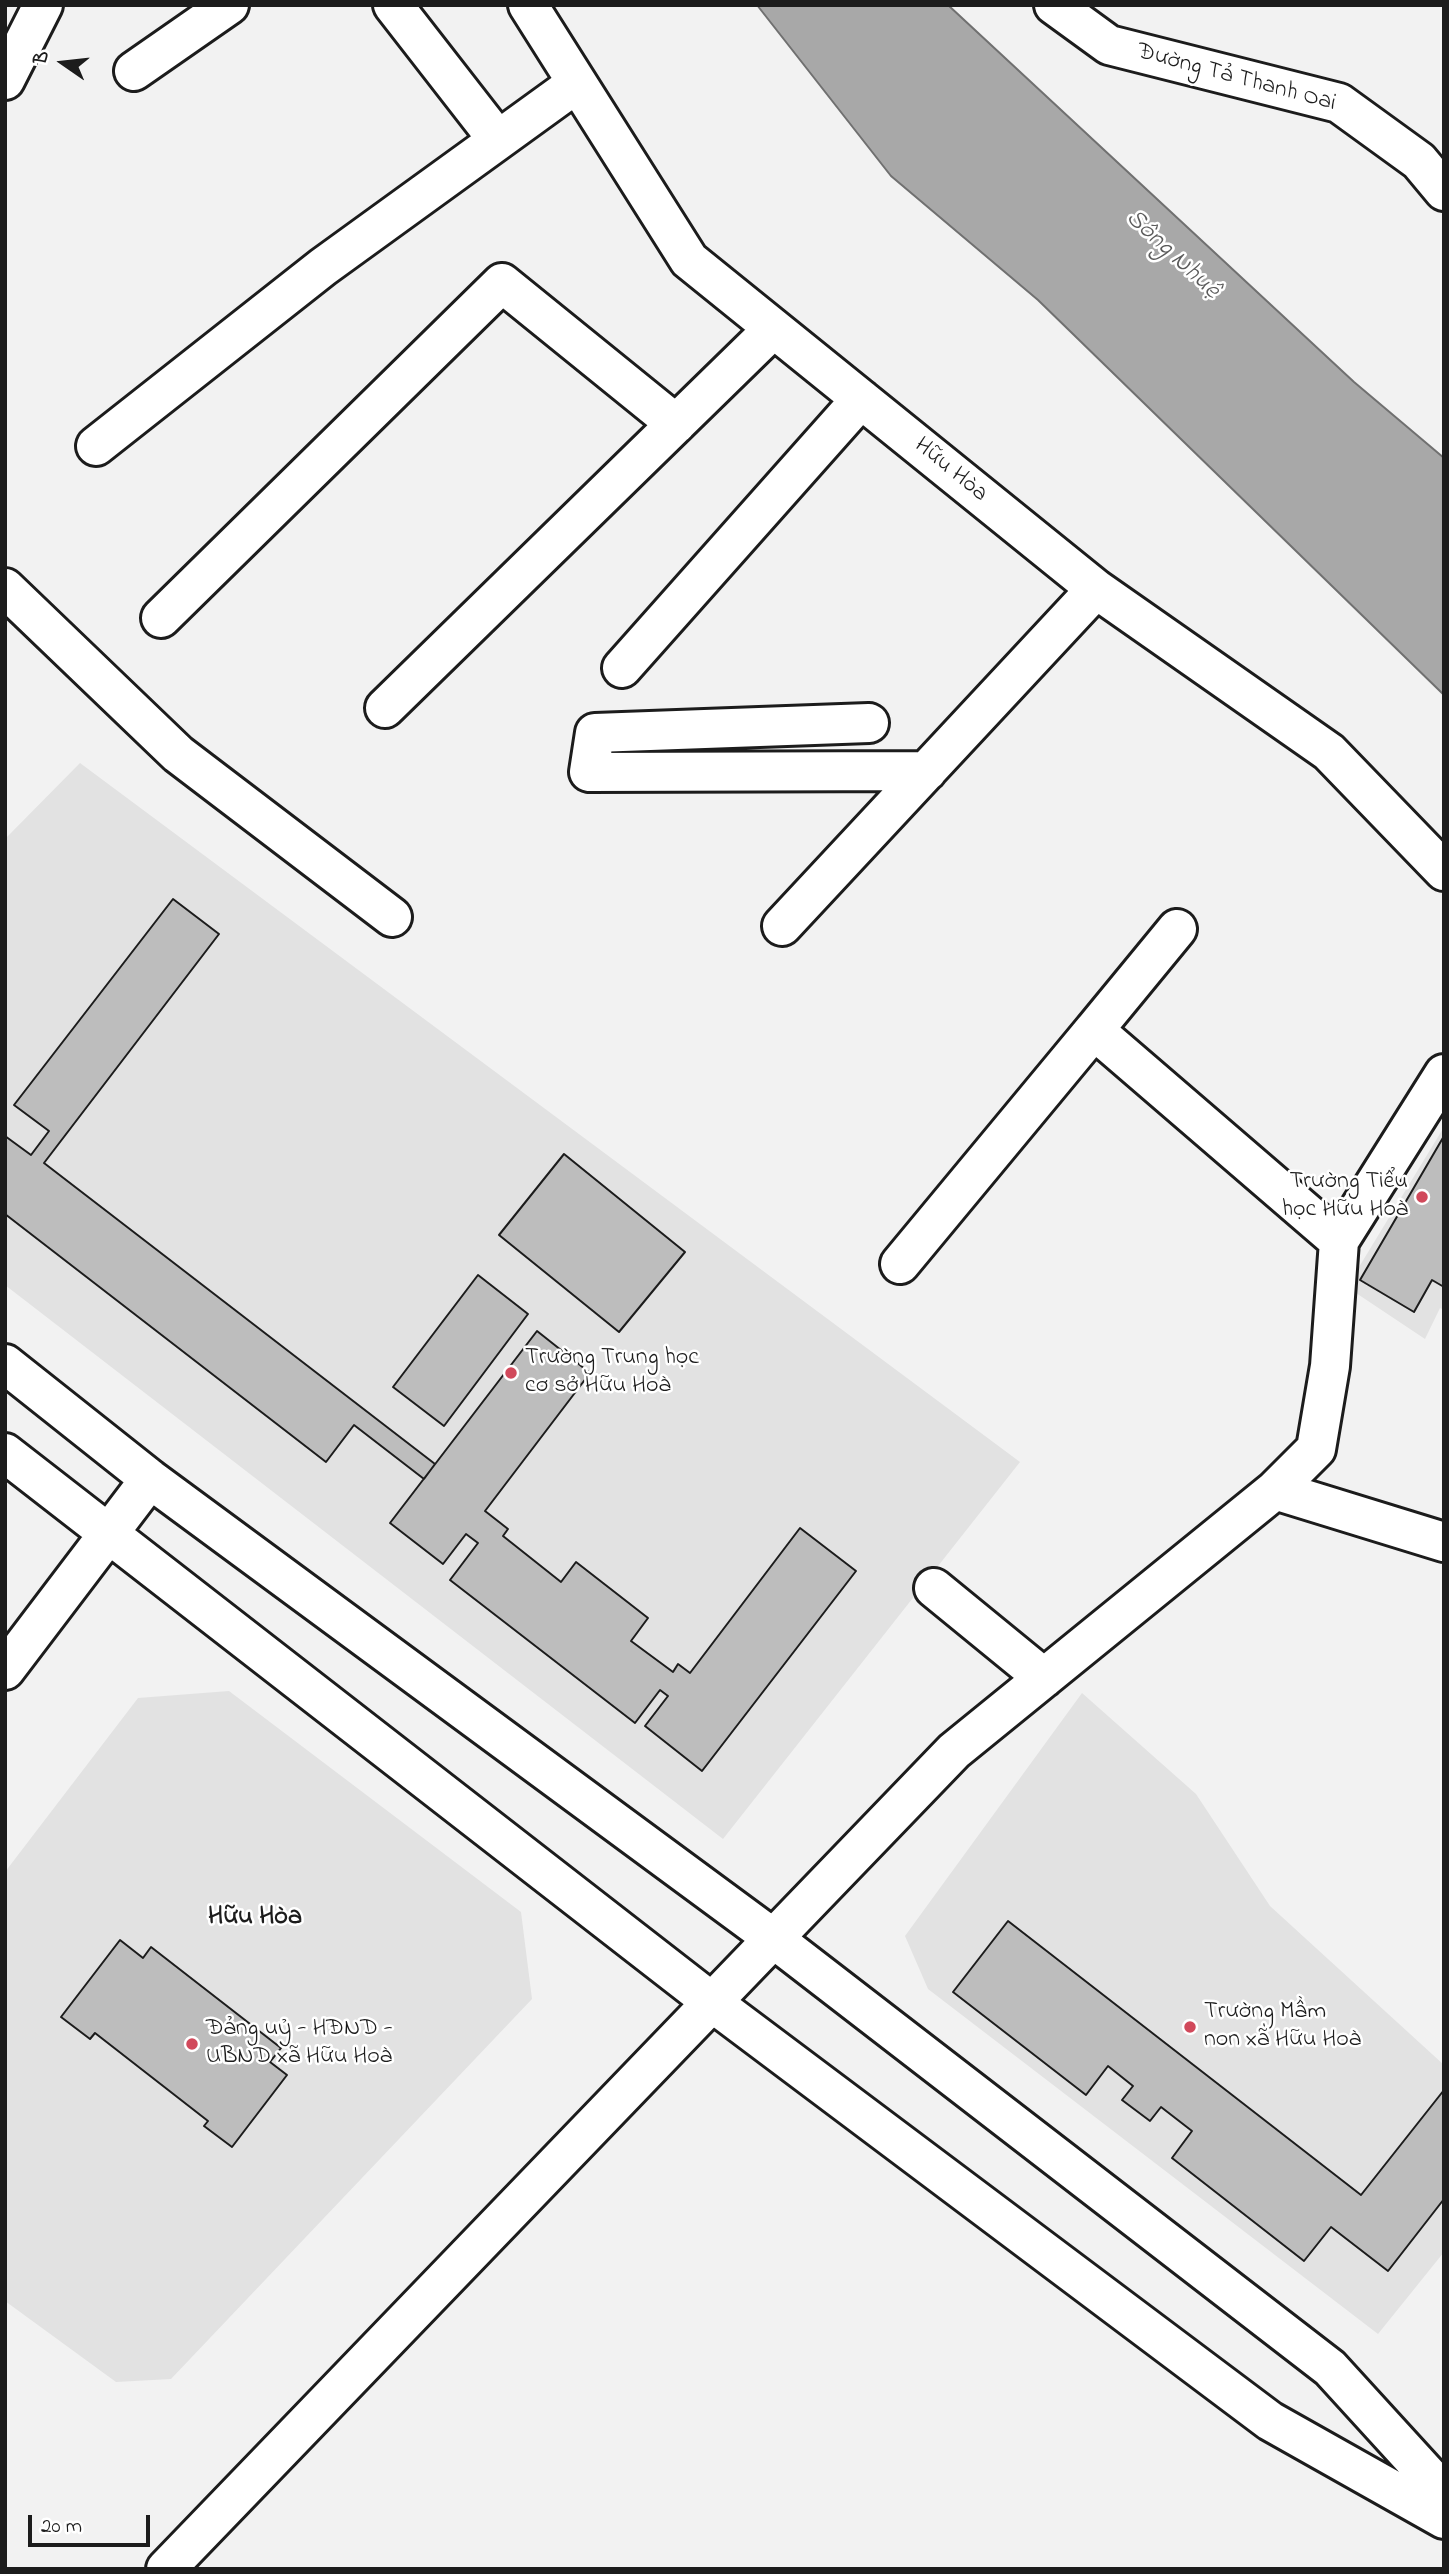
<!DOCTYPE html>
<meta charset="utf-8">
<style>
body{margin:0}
#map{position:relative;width:1449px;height:2574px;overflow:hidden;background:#f2f2f2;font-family:"Indie Flower",sans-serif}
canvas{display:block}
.frame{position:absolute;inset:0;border:7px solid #1c1c1c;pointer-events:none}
.north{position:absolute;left:28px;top:28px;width:70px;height:70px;-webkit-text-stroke:5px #fff;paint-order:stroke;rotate:284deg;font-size:19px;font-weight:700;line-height:28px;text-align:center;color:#1c1c1c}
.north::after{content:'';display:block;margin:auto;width:24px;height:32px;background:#1c1c1c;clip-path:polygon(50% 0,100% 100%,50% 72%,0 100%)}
.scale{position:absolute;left:28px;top:2515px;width:122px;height:32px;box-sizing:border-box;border:4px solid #1c1c1c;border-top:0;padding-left:9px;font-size:21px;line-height:24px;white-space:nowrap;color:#1c1c1c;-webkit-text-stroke:5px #fff;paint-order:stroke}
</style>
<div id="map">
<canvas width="1449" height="2574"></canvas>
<div class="frame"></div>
<div class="north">B</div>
<div class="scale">20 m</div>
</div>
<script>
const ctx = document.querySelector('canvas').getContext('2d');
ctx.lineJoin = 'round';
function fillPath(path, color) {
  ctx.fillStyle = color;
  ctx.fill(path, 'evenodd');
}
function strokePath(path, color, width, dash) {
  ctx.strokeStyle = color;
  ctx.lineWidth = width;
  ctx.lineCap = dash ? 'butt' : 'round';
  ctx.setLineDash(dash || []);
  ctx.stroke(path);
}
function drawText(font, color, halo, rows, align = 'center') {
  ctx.font = font + ' "Indie Flower",sans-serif';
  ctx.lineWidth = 5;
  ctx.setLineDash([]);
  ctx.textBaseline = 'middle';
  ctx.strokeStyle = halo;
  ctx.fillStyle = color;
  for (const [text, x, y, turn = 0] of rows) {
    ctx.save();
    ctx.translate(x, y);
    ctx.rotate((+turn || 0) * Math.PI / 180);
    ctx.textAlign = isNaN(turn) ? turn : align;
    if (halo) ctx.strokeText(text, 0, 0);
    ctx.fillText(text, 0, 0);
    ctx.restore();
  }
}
fillPath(new Path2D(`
 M80 763 1020 1462 723 1839 5 1285V839Z
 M1444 1127V1310L1440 1308 1425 1339 1356 1293 1359 1267Z
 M229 1691 521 1912 532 1999 171 2379 116 2382 5 2301V1872L138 1698Z
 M1082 1693 1196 1794 1270 1906 1444 2065V2252L1378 2334 928 1989 905 1936Z`), '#e2e2e2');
const water = new Path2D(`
 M757 5H948L1354 382 1444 458V695L1038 300 891 176Z`);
fillPath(water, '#a8a8a8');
strokePath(water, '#707070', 2);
const building = new Path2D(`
 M173 899 219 934 44 1163 435 1464 424 1479 354 1425 326 1462 5 1214V1136L31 1155 49 1131 14 1105Z
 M1444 1136V1287L1432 1280 1414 1312 1360 1280Z
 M564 1154 685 1252 619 1332 499 1235Z
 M478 1275 528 1314 444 1426 393 1387Z
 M537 1331 590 1373 485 1511 508 1529 503 1536 561 1582 576 1562 648 1618 631 1641 673 1672 678 1664 690 1673 800 1528 856 1571 702 1771 645 1726 668 1696 660 1690 635 1723 450 1580 478 1543 466 1534 443 1564 390 1523Z
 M1008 1921 1361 2195 1444 2090V2199L1388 2271 1331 2227 1304 2261 1172 2158 1192 2131 1161 2107 1150 2121 1122 2100 1133 2086 1108 2066 1086 2095 953 1992Z
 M120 1940 143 1958 151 1947 281 2048 270 2062 287 2075 232 2147 204 2126 208 2121 95 2033 90 2039 61 2017Z`);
fillPath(building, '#bdbdbd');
strokePath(building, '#1c1c1c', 2);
const minor = new Path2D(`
 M393 5 498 140
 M528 5 689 260 1096 589 1329 752 1444 871
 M1054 5 1109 45 1339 103 1419 161 1444 191
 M134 71 229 5
 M5 80 43 5
 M96 446 323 267 577 83
 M5 588 178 754 392 917
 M161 618 502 283 676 424
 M622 668 861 399
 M385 708 773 329
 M869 723 595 733 589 772 927 771
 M782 926 1096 589
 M1094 1030 1177 929
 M900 1264 1094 1030 1339 1241
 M5 1364 150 1479 774 1939 1330 2368 1444 2493
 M5 1453 713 2003 1270 2421 1444 2519
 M1275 1490 1444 1542
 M934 1588 1044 1678
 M5 1670 150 1479
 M166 2569 954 1751 1275 1490 1316 1449 1330 1366 1339 1241 1444 1074`);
strokePath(minor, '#1c1c1c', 44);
strokePath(minor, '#fff', 38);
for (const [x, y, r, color] of [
 [1422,1197,7,"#d1495b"],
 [511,1373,7,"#d1495b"],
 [1190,2027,7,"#d1495b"],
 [192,2044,7,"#d1495b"]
]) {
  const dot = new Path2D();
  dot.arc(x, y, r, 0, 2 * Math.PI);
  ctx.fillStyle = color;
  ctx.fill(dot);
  strokePath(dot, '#fff', 2.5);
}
drawText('24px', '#1c1c1c', '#fff', [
 ["Đường Tả Thanh Oai",1236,79,15],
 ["Hữu Hòa",950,471,39]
]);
drawText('24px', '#1c1c1c', '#fff', [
 ["Trường Tiểu",1408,1183,"right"],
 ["học Hữu Hoà",1408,1211,"right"],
 ["Trường Trung học",525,1359],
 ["cơ sở Hữu Hoà",525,1387],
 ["Trường Mầm",1204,2013],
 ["non xã Hữu Hoà",1204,2041],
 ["Đảng uỷ - HĐND -",206,2030],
 ["UBND xã Hữu Hoà",206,2058]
], 'left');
drawText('italic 26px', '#5b5b5b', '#fff', [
 ["Sông Nhuệ",1172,256,43]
]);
drawText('bold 26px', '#1c1c1c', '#fff', [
 ["Hữu Hòa",255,1919]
]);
</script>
